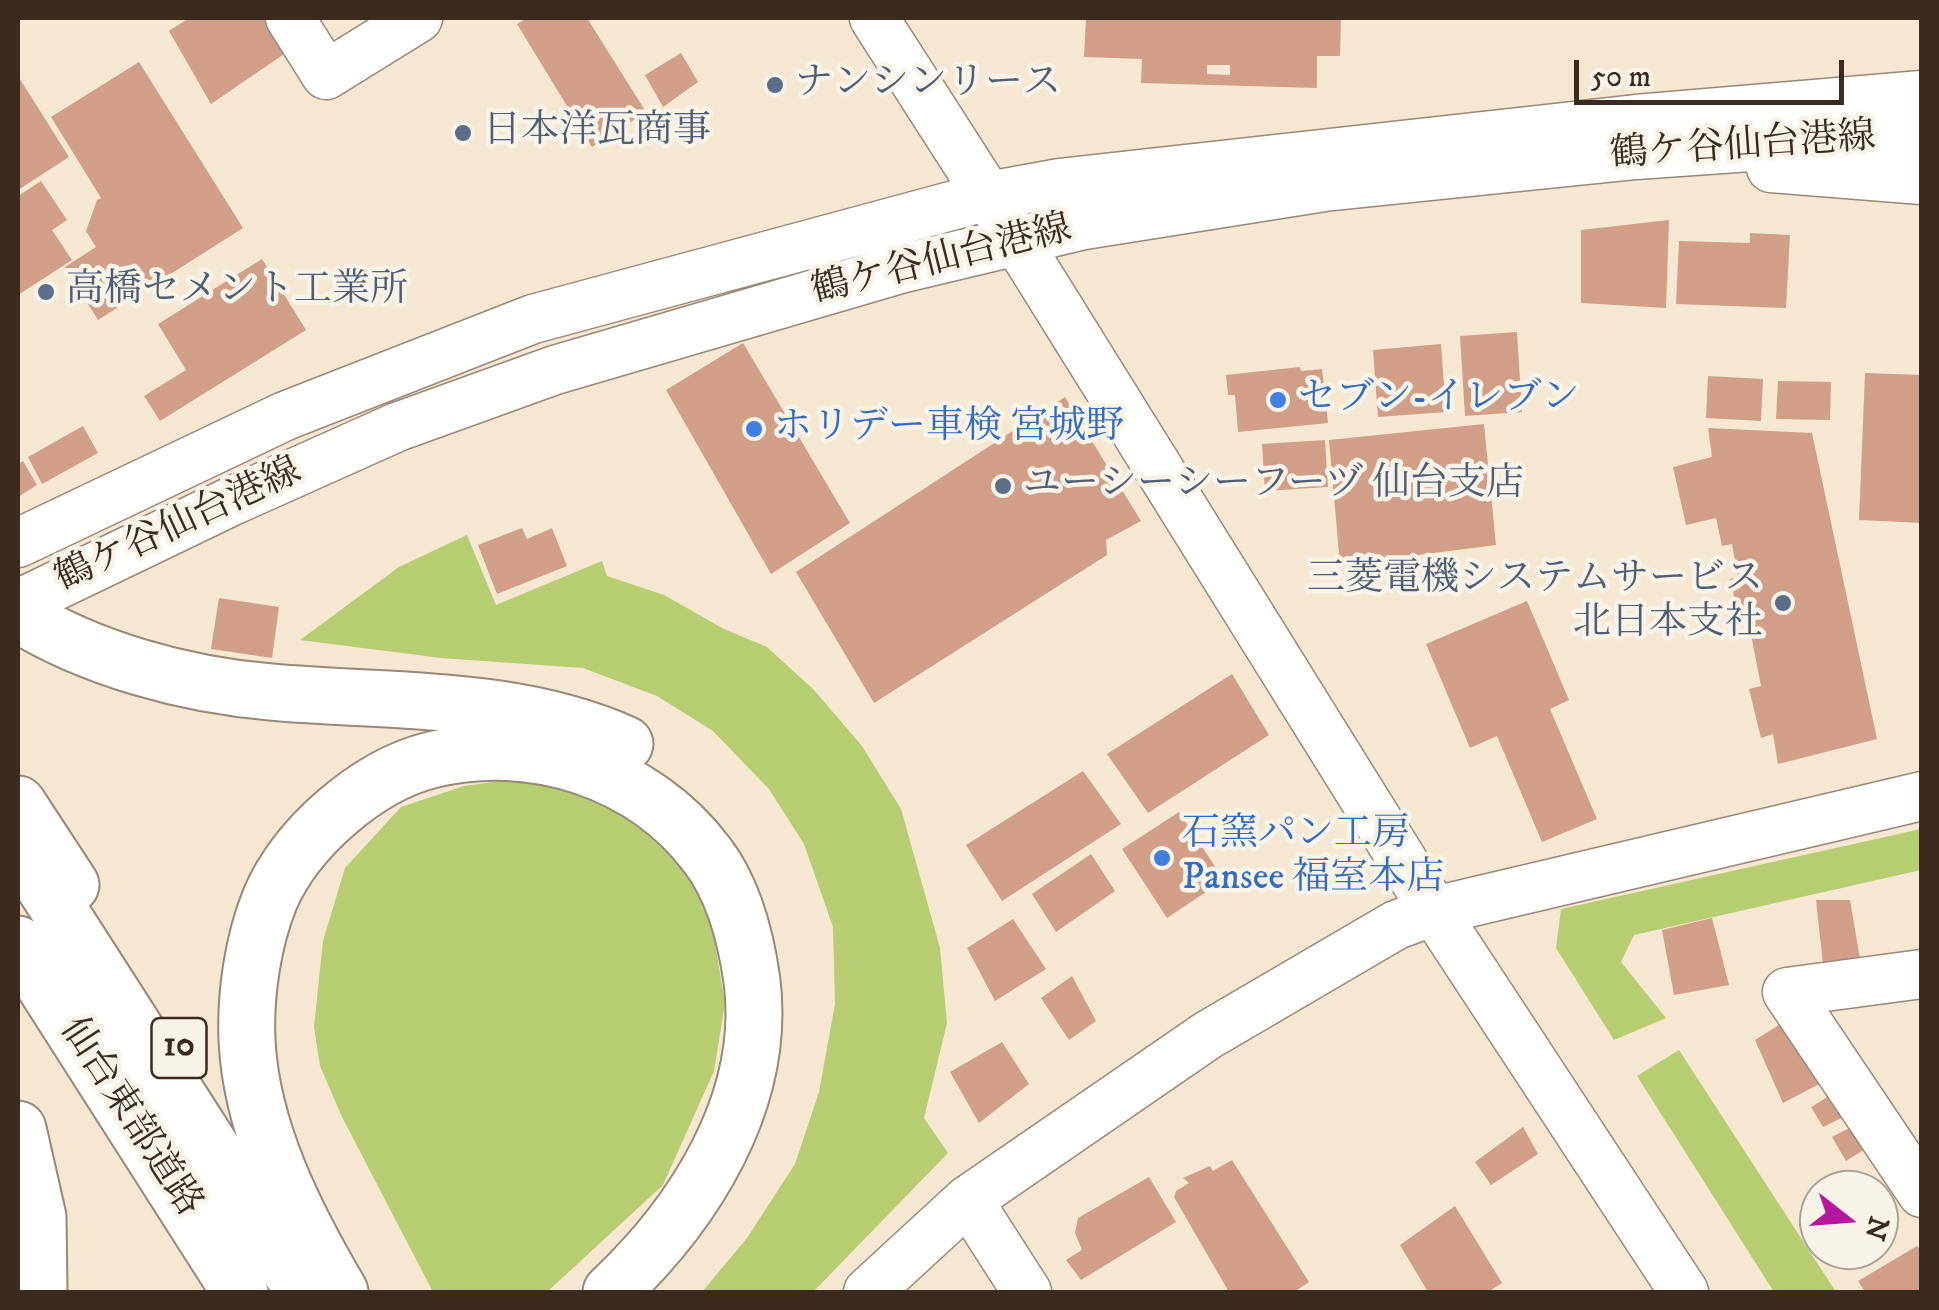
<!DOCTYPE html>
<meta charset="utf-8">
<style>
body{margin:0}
#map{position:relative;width:1939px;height:1310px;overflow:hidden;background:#f5e7d2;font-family:"IM FELL DW Pica",serif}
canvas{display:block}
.frame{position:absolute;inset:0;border:20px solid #3b2a1e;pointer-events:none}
.north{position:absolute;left:1799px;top:1170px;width:100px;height:100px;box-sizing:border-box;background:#f7f3e8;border:2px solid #aca397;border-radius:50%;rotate:107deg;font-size:28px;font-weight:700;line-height:40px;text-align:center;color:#3b2a1e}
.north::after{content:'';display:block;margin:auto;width:35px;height:45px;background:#b5179e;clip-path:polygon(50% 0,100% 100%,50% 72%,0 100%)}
.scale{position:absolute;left:1574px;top:60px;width:270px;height:45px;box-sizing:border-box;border:5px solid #3b2a1e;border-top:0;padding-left:12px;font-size:30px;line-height:35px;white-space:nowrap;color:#3b2a1e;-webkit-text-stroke:8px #f7f3e8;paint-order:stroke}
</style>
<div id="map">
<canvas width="1939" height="1310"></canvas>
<div class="frame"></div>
<div class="north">N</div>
<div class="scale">50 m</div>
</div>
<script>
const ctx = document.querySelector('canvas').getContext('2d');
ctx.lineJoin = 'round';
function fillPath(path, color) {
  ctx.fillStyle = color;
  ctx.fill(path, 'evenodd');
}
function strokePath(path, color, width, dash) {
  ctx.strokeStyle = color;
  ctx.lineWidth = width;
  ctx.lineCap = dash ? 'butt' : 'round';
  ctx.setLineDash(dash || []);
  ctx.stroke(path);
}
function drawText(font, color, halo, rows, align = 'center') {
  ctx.font = font + ' "IM FELL DW Pica","Noto Serif JP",serif';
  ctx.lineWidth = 9;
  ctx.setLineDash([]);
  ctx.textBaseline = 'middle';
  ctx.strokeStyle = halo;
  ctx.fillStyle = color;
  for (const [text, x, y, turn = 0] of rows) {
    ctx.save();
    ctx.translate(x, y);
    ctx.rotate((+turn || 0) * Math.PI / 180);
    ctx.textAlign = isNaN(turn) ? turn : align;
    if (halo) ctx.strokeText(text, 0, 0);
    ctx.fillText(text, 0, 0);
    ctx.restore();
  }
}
fillPath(new Path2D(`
 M467 535 496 605 602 561 607 576 664 595 724 629 767 647 814 690 862 746 901 809 940 948 947 1023 924 1118 948 1153 813 1292H702L747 1238 795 1164 819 1092 835 1004 833 927 804 844 769 789 713 731 657 696 583 668 441 658 300 640 399 567Z
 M516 779 577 784 628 806 707 895 725 1003 714 1071 663 1185 547 1292H433L342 1117 320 1066 314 1027 323 941 345 868 401 807 464 786Z
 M1921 829V870L1634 935 1621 962 1666 1018 1614 1040 1556 948 1561 909Z
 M1679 1050 1836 1292H1774L1637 1076Z`), '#b6cd71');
fillPath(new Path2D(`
 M189 18H274L290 50 211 104 169 31Z
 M528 18H587L646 112 592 147 517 24Z
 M1086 18H1341L1340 56H1317V88L1141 83 1142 59 1084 57ZM1207 65H1230V75L1207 74Z
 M681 53 698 82 663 107 645 75Z
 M139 62 243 228 98 320 65 267 96 247 86 231 97 200 101 198 51 117Z
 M18 76 69 157 18 190Z
 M41 181 67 220 52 230 72 260 18 295V196Z
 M1669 220 1666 308 1581 303V230Z
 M1750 233 1790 235 1786 308 1676 304 1679 241 1750 243Z
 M262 259 306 330 160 421 144 396 186 370 158 324Z
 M1517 332 1522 412 1465 416 1460 336Z
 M743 343 850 523 771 574 666 390Z
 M1441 344 1446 412 1378 417 1373 350Z
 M1300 367 1301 371 1322 369 1328 423 1238 432 1235 395H1228L1226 375Z
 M1865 373 1922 375V523L1859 520Z
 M1708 376 1763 379 1761 421 1706 418Z
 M1778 381 1831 382 1830 420 1776 419Z
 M1065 397 1141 521 1106 540 1107 555 874 703 796 572Z
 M1484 424 1496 545 1340 565 1329 440Z
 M83 426 98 453 42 484 28 457Z
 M1708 428 1812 433 1877 739 1778 764 1773 734 1761 738 1749 689 1761 686 1748 619 1740 621 1730 579 1738 577 1732 544 1722 546 1716 518 1686 525 1673 467 1712 457Z
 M1325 440 1328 487 1265 491 1262 444Z
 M23 461 37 485 18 497V464Z
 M522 528 527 539 552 528 567 566 497 594 478 545Z
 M219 598 279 607 272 658 211 649Z
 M1527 601 1569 700 1550 709 1597 819 1542 842 1497 736 1470 748 1426 644Z
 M1232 674 1269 735 1148 813 1107 754Z
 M1083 771 1121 824 1002 901 966 845Z
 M1179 812 1224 880 1167 918 1122 849Z
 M1091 854 1115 891 1056 932 1032 894Z
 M1816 900H1850L1860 959 1823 964Z
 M1712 918 1729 985 1674 995 1662 930Z
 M1013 919 1046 969 995 1001 967 948Z
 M1072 976 1096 1021 1069 1040 1041 998Z
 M1790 1018 1827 1080 1783 1103 1755 1040Z
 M1002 1042 1029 1084 979 1123 950 1072Z
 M1839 1090 1852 1113 1823 1127 1811 1107Z
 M1859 1123 1873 1144 1846 1161 1832 1137Z
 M1523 1127 1538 1154 1491 1185 1475 1162Z
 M1232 1160 1309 1282 1294 1292H1229L1174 1197 1176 1191 1189 1183 1183 1178 1210 1166 1213 1171Z
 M1149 1177 1176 1222 1081 1280 1066 1260 1082 1250 1075 1233 1078 1218Z
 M1455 1206 1502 1283 1488 1292H1428L1400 1245Z
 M1917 1246 1922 1252V1292H1865L1858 1281Z`), '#d19e87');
const minor = new Path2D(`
 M290 18 326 75 418 18
 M874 18 1017 241 1434 911 1684 1292
 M1771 168 1922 180
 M18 543 285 416 533 319 988 196 1059 183 1636 119 1922 95
 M18 604 234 500 397 427 555 370 900 269 1084 225 1324 187 1636 155 1922 135
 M1922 974 1787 992 1922 1193
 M968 1200 1027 1292
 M868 1292 968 1200 1208 1035 1396 925 1434 911 1922 796`);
const major = new Path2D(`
 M18 804 71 885`);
const highway = new Path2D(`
 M18 614C90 659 186 685 271 692 390 703 513 694 625 744
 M18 846 304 1292
 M18 944 240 1292
 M18 1129 38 1217 39 1292
 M340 1292C296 1217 251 1129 247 1040 245 994 253 941 270 899 296 838 367 776 431 760 532 735 644 771 707 855 734 890 746 938 752 981 767 1101 694 1214 611 1292`);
strokePath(minor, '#988878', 51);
strokePath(major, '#988878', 59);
strokePath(highway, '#988878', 59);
strokePath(minor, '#fff', 48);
strokePath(major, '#fff', 55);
strokePath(highway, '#fff', 55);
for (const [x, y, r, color] of [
 [775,85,10,"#5c6f8a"],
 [463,133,10,"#5c6f8a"],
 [46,292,10,"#5c6f8a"],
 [1278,400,10,"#3f7fe0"],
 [754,429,10,"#3f7fe0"],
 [1003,486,10,"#5c6f8a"],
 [1783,603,10,"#5c6f8a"],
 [1162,858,10,"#3f7fe0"]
]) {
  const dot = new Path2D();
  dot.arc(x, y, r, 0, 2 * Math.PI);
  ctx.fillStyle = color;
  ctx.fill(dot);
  strokePath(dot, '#f7f3e8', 4);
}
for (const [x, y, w] of [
 [179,1048,55]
]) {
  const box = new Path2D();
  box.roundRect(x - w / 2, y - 30, w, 60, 8);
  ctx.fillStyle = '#f7f3e8';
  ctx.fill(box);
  strokePath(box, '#3b2a1e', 2.5);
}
drawText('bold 35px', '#3b2a1e', null, [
 ["10",179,1048]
]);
drawText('38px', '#4e5e75', '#f7f3e8', [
 ["ナンシンリース",795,85],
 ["日本洋瓦商事",483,133],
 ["高橋セメント工業所",66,292],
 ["ユーシーシーフーヅ 仙台支店",1023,486],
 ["三菱電機システムサービス",1763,581,"right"],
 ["北日本支社",1763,625,"right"]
], 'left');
drawText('38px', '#3b2a1e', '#f7f3e8', [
 ["鶴ケ谷仙台港線",1743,148,-4],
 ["鶴ケ谷仙台港線",942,262,-14],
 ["鶴ケ谷仙台港線",179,527,-25],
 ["仙台東部道路",129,1118,57]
]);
drawText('38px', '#366cbe', '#f7f3e8', [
 ["セブン-イレブン",1298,400],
 ["ホリデー車検 宮城野",774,429],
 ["石窯パン工房",1182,836],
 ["Pansee 福室本店",1182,880]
], 'left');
</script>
